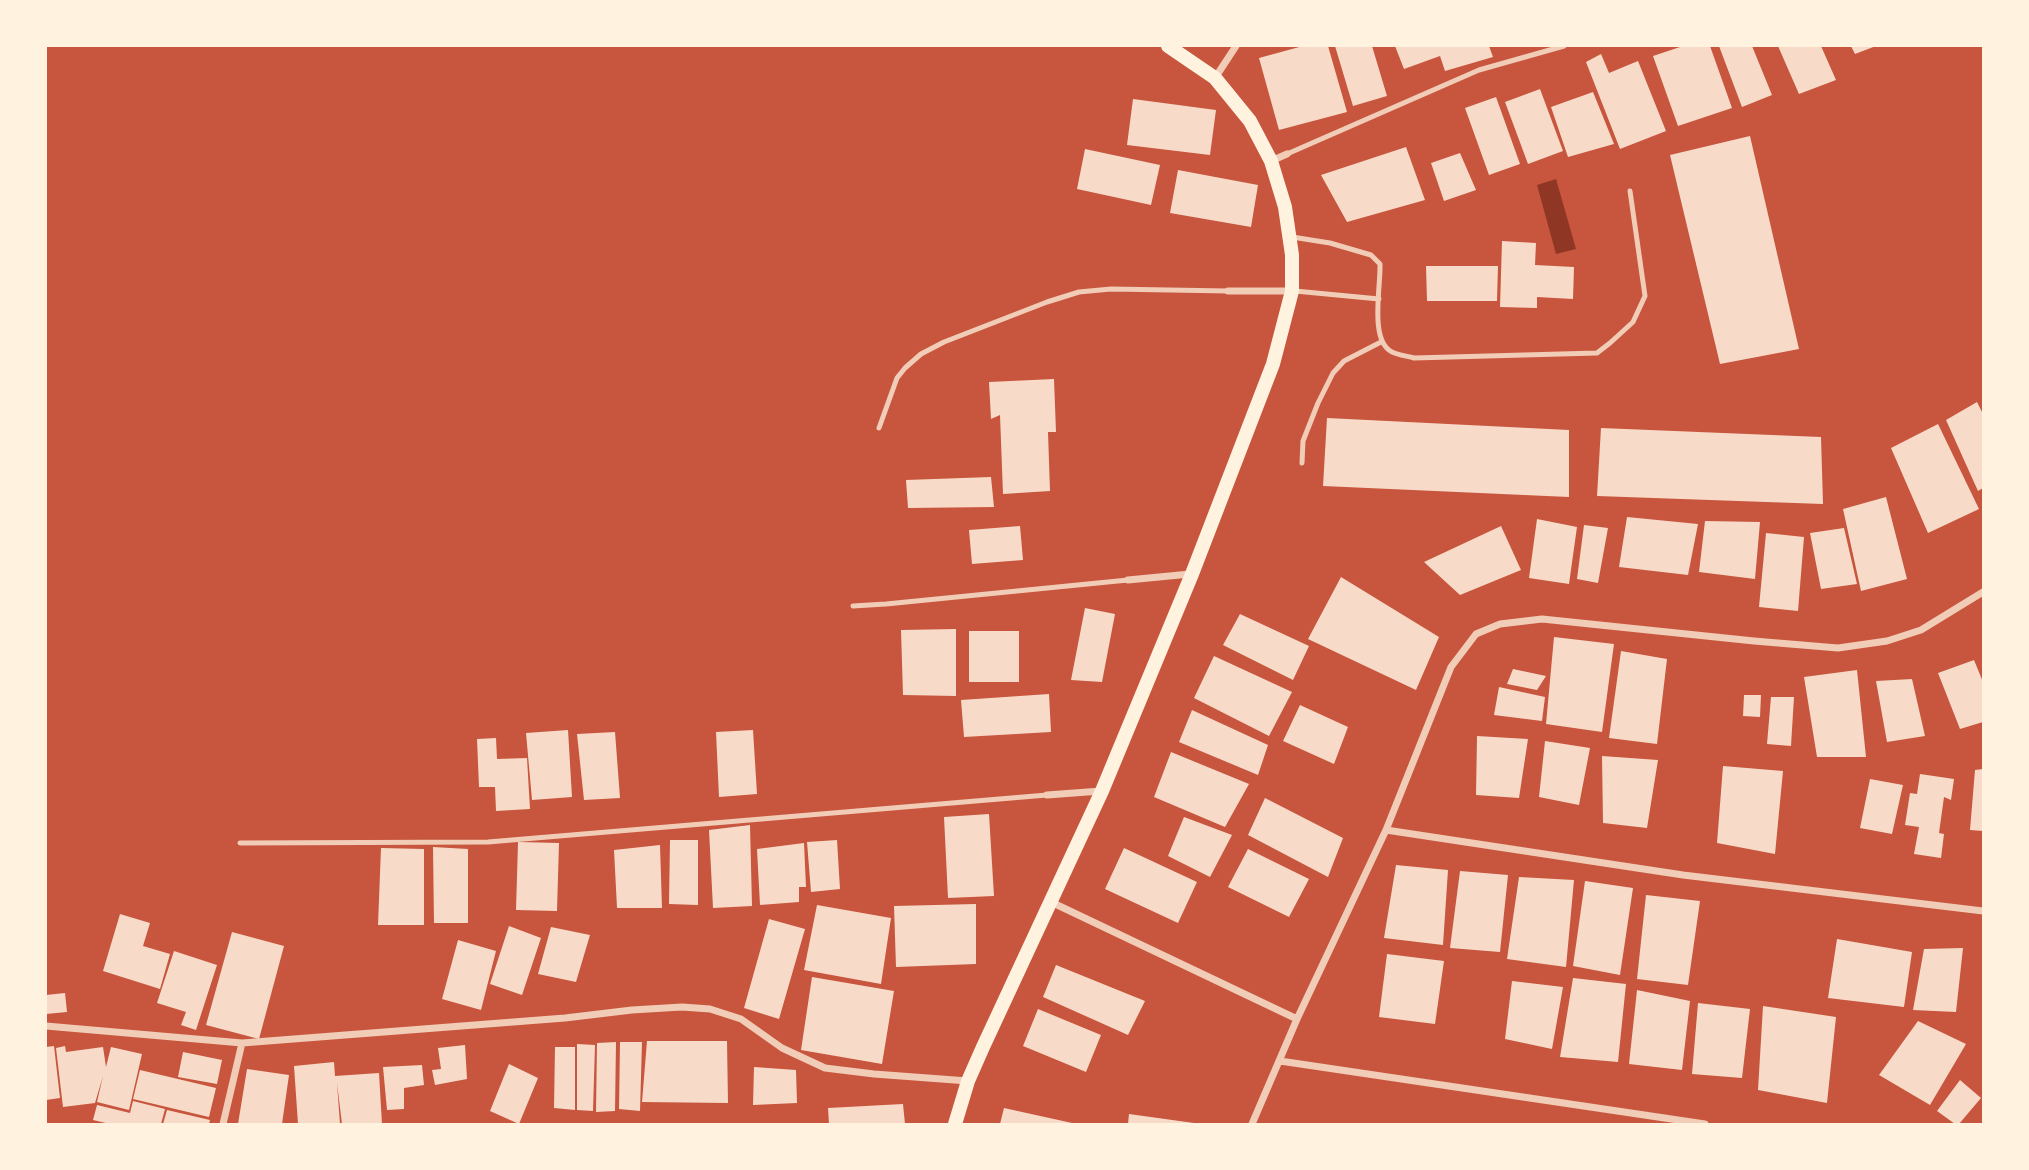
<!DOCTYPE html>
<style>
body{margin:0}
#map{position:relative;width:2029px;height:1170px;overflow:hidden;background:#c8553d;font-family:"Asap Condensed",sans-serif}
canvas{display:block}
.frame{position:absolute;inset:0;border:47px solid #fff3e0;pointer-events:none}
</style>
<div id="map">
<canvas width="2029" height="1170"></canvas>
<div class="frame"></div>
</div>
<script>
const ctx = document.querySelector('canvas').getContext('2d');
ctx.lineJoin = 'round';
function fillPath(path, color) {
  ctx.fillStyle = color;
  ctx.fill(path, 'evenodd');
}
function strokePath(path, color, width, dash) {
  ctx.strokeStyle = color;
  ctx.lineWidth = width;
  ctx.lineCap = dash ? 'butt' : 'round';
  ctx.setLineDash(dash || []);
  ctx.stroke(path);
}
fillPath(new Path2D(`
 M1556 179 1576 249 1556 254 1537 185Z`), '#8f3625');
fillPath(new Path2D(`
 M1303 46H1328L1347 112 1279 130 1259 58Z
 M1335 46H1372L1387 96 1353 106Z
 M1395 46H1489L1493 57 1445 71 1440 56 1404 69Z
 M1683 46H1710L1732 108 1678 126 1653 56Z
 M1719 46H1752L1772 95 1742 107Z
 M1778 46H1821L1836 80 1799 94Z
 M1851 46H1876L1855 54Z
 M1601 54 1609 73 1638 61 1666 131 1620 149 1586 62Z
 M1540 89 1563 151 1528 164 1505 102Z
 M1593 92 1614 144 1568 157 1551 107Z
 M1496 97 1520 164 1489 175 1465 108Z
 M1133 99 1216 110 1210 155 1127 145Z
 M1750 136 1799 349 1720 364 1670 155Z
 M1406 147 1425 200 1347 222 1321 175Z
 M1085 149 1160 165 1151 205 1077 189Z
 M1460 153 1476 190 1444 201 1431 163Z
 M1178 170 1258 185 1251 227 1170 213Z
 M1502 241 1536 243 1535 265 1574 267 1573 299 1537 297V308L1500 307Z
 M1426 266H1498L1497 301H1427Z
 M1054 379 1056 432H1048L1050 491 1003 494 1000 415 991 419 989 382Z
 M1977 402 1983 414V488L1978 491 1946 420Z
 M1327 418 1569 430V497L1323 486Z
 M1938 424 1979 509 1928 533 1891 448Z
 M1601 428 1821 437 1823 504 1597 496Z
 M991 477 994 507 908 508 906 480Z
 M1886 497 1907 579 1861 591 1843 509Z
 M1627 517 1698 524 1688 575 1619 567Z
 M1537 519 1577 527 1569 584 1529 578Z
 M1705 521 1760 522 1755 579 1699 572Z
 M1584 525 1608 528 1598 583 1577 579Z
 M1020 526 1023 560 972 564 969 530Z
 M1501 526 1521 570 1460 595 1424 562Z
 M1844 528 1857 584 1821 589 1810 533Z
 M1766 533 1804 537 1798 611 1759 607Z
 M1341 577 1439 637 1416 690 1308 639Z
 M1085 608 1115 614 1102 682 1071 680Z
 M1240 614 1309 646 1293 680 1223 645Z
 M956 629V696L903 695 901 630Z
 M969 631H1019V682H969Z
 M1554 637 1614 644 1602 732 1546 724Z
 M1621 651 1667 659 1657 744 1609 738Z
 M1214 656 1292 692 1269 736 1194 698Z
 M1974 660 1983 682V722L1960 729 1938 673Z
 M1513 669 1546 676 1537 690 1507 684Z
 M1857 670 1866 757H1817L1804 677Z
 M1912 679 1925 736 1887 742 1876 681Z
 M1499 687 1545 697 1542 721 1494 715Z
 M1049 694 1051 732 964 737 961 700Z
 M1744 695H1761L1760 717 1743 716Z
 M1771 697H1794L1791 746 1767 744Z
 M1300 705 1348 727 1334 764 1283 741Z
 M1192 710 1268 745 1258 775 1179 742Z
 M568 730 572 797 532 800 526 733Z
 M753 730 757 794 719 797 716 732Z
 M615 732 620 798 584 800 577 734Z
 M1477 736 1528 739 1519 798 1476 795Z
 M496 738 497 759 527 758 530 809 496 811 495 787H479L477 739Z
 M1545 741 1590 748 1579 805 1539 797Z
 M1171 752 1249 784 1225 827 1154 797Z
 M1602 756 1658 760 1647 828 1603 823Z
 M1723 766 1783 771 1775 854 1717 843Z
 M1983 769V831L1970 830 1975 770Z
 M1920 774 1954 779 1951 800 1944 797 1939 833 1944 834 1941 858 1914 854 1919 827 1905 825 1910 793 1917 794Z
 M1870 779 1903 785 1892 834 1860 828Z
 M1265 798 1343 838 1328 877 1248 835Z
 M989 814 994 896 948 898 944 817Z
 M1184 817 1232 835 1210 877 1168 856Z
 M750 825 752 906 713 908 709 830Z
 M670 840H698V905L669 904Z
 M837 840 840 889 811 892 807 842Z
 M518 842 559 843 557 911 516 910Z
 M804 843 806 887H799V902L760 905 757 849Z
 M660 845 662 908H617L614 850Z
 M433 847 468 849V923H434Z
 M381 848 424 849V925H378Z
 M1124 848 1197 882 1178 923 1105 889Z
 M1248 849 1309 879 1289 917 1228 887Z
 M1396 865 1448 870 1443 945 1384 938Z
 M1460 871 1508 875 1500 952 1450 948Z
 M1519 877 1574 880 1566 967 1507 959Z
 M1585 881 1633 888 1620 975 1573 966Z
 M1646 895 1700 901 1688 985 1637 979Z
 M976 904V964L896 967 894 906Z
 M817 905 891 918 881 984 804 970Z
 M120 914 150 923 143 946 170 954 160 989 103 971Z
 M769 919 805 929 779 1019 744 1008Z
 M509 926 541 938 522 995 490 984Z
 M551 927 590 935 576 982 538 974Z
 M232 932 284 946 259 1039 206 1025Z
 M1837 939 1912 952 1904 1007 1828 998Z
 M458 940 496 951 481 1010 442 999Z
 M1963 948 1956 1012 1913 1010 1924 949Z
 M174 951 217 965 196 1030 181 1025 186 1012 157 1003Z
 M1387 954 1444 961 1435 1024 1379 1017Z
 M1056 965 1145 1001 1128 1035 1043 997Z
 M812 977 894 991 882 1064 801 1050Z
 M1573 978 1626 984 1618 1062 1560 1057Z
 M1512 981 1563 987 1552 1049 1505 1039Z
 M1637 990 1690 1001 1682 1070 1629 1064Z
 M65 993 67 1012 46 1014V995Z
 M1698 1003 1750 1009 1742 1078 1692 1074Z
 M1763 1006 1836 1017 1827 1103 1758 1090Z
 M1038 1009 1101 1035 1086 1072 1023 1046Z
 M1918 1021 1966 1044 1930 1105 1879 1075Z
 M647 1041H727L728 1103 642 1102Z
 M616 1042 615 1111 596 1112 597 1043Z
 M620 1042H642L640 1111 619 1109Z
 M577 1044 595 1045 593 1111 577 1110Z
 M465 1045 467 1079 435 1085 432 1070 441 1069 438 1048Z
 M54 1046 60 1098 46 1100V1047Z
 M65 1046 66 1052 103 1047 106 1067 111 1047 142 1054 129 1110 97 1102 103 1076 95 1103 63 1107 56 1048Z
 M555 1047H575V1110L554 1108Z
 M183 1052 222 1060 217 1084 178 1077Z
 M334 1062 335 1076 379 1073 382 1124H342L337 1083 340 1124H298L294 1066Z
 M509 1064 538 1078 519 1124 490 1111Z
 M422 1065 424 1085 404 1088V1109L387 1110 383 1067Z
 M754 1067 796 1070 797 1103 753 1105Z
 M247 1069 289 1075 282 1124H238Z
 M140 1070 216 1088 209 1117 133 1099Z
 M1960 1080 1981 1098 1959 1124H1955L1937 1111Z
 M133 1101 165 1109 161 1124H110L93 1120 97 1105 130 1113Z
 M903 1104 905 1124H829L828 1108Z
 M1004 1108 1072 1123V1124H1000Z
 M167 1110 210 1120 209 1124H163Z
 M1129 1114 1194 1123V1124H1128Z`), '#f7dbc8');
strokePath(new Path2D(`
 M1287 154 1479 70 1564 46
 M1292 237 1330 243 1371 255 1380 264C1381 286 1369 341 1392 352 1398 355 1407 356 1414 358L1597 353 1610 343 1633 322 1645 296 1630 191
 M1295 291 1379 299
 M879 428 897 378 905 368 921 354 944 342 1047 302 1079 292 1111 289 1228 291
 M1302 463 1303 441 1318 403 1333 373 1344 361 1381 342
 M853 606 886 604 1128 580
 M240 843 488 842 1047 795`), '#f1ccb7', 5);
strokePath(new Path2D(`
 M1215 78 1236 46
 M1271 161 1287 154
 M1228 291H1292
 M1128 580 1190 574
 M1047 795 1101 791
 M1386 830 1683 875 1983 911
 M1051 902 1297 1019
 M46 1026 242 1043 223 1124
 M242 1043 565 1018 632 1010 682 1007 710 1009 741 1019 782 1048 825 1068 874 1074 968 1081
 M1280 1061 1705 1124
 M1252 1124 1297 1019 1386 830 1451 667 1476 634 1500 624 1542 619 1754 641 1838 648 1887 641 1921 630 1983 592`), '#f1ccb7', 7);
strokePath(new Path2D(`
 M955 1124 968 1081 983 1047 1102 791 1192 574 1273 364 1292 291V255L1285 207 1271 161 1250 121 1215 78 1168 46`), '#fff3e0', 14);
</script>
